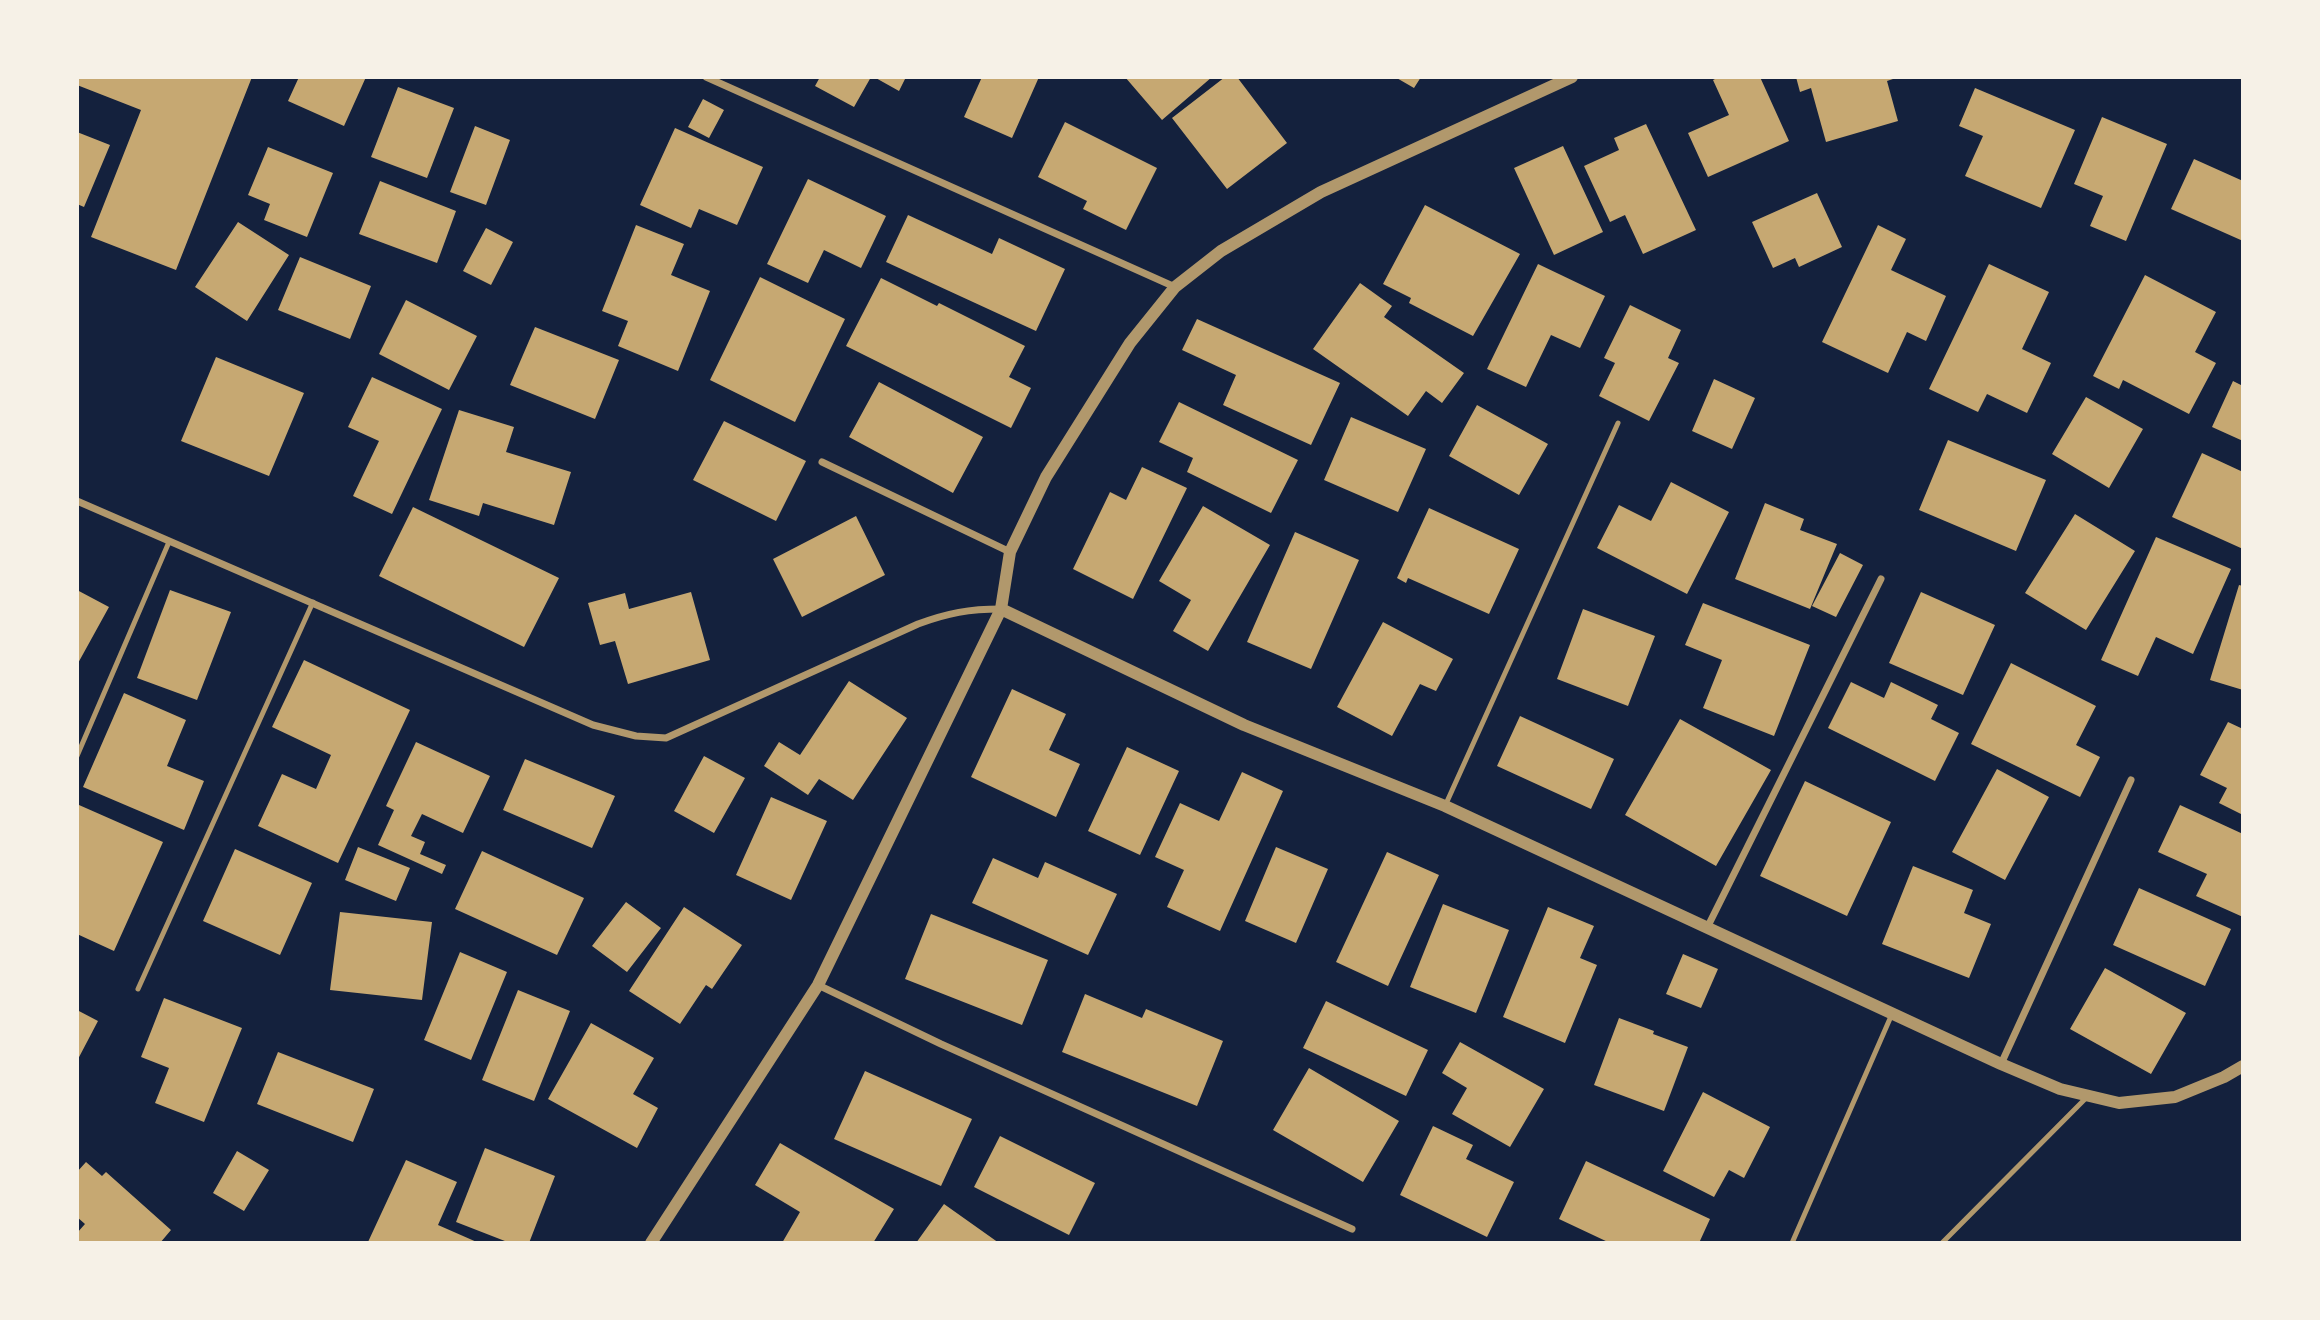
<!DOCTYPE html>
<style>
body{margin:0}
#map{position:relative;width:2320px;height:1320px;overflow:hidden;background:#14213d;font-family:Signika,sans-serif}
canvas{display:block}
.frame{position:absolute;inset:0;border:79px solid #f6f1e7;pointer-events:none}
</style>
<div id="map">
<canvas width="2320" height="1320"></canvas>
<div class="frame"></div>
</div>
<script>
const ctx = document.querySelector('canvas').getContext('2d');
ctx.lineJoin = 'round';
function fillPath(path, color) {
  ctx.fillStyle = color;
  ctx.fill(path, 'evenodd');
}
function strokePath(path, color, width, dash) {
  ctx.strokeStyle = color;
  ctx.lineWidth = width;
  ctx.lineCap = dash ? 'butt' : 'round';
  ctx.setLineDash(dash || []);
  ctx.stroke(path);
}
fillPath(new Path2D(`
 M77 77H252L176 270 91 237 141 110 77 85Z
 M299 77H366L344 126 288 101Z
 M820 77H871L854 107 815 86Z
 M874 77H906L899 91Z
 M982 77H1039L1012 138 964 117Z
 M1125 77H1212L1162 120Z
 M1225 77H1237L1287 143 1227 189 1172 118Z
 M1395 77H1421L1414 88Z
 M1719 77H1760L1789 141 1708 177 1688 133 1729 115 1713 80Z
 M1796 77H1899L1887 81 1898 121 1826 142 1811 88 1800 92Z
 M398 87 454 108 427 178 371 157Z
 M1975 88 2075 130 2041 208 1965 176 1983 136 1959 126Z
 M703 99 724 110 709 138 688 127Z
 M2102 117 2167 144 2126 241 2090 226 2103 196 2074 184Z
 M1065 122 1157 168 1126 230 1083 209 1087 201 1038 177Z
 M1646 124 1696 230 1643 254 1625 215 1610 222 1584 166 1619 150 1614 138Z
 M475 126 510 140 486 205 450 192Z
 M675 128 763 167 737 225 699 209 691 228 640 205Z
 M77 132 110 145 84 207 77 204Z
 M1563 146 1603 232 1554 255 1514 168Z
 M268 147 333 173 307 237 264 220 270 204 248 195Z
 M2194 159 2243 181V241L2171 209Z
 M808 179 886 216 861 268 824 250 808 283 767 264Z
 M380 181 456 211 437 263 359 234Z
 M1817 193 1842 247 1799 267 1795 258 1773 268 1752 222Z
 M1425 205 1520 254 1473 336 1409 303 1411 298 1383 284Z
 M908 215 992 254 999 238 1065 269 1036 331 886 262Z
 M238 222 289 255 247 321 195 287Z
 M636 225 684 244 671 275 710 291 678 371 618 346 628 321 602 311Z
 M1878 225 1906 239 1891 270 1946 296 1926 341 1907 332 1888 373 1822 342Z
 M486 228 513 242 491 285 463 271Z
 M300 257 371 286 350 339 278 310Z
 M1538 264 1605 296 1580 348 1551 335 1526 387 1487 369Z
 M1989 264 2049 292 2022 349 2051 363 2027 413 1987 394 1978 412 1929 389Z
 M2145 275 2216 312 2195 352 2216 363 2189 414 2123 380 2119 389 2093 376Z
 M760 277 845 319 795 422 710 380Z
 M881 278 937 306 939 303 1025 346 1009 377 1031 388 1011 428 846 346Z
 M1360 283 1392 306 1384 317 1464 373 1442 403 1426 391 1408 416 1313 349Z
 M406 300 477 336 449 390 379 354Z
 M1630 305 1681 330 1668 358 1679 363 1649 421 1599 396 1615 363 1604 358Z
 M1197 319 1340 383 1311 445 1223 405 1236 375 1182 350Z
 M535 327 619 360 595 419 510 385Z
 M216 357 304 393 269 476 181 441Z
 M372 377 442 409 392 514 353 496 379 441 348 427Z
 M1714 379 1755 398 1732 449 1692 431Z
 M2233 381 2243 386V441L2212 427Z
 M879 382 983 437 953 493 849 437Z
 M2086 397 2143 429 2109 488 2052 454Z
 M1179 402 1298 460 1271 513 1187 472 1193 458 1159 442Z
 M1477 405 1548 444 1519 495 1449 456Z
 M459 410 514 427 506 452 571 472 554 525 483 503 479 516 429 500Z
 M1351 417 1426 449 1398 512 1324 480Z
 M724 421 806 461 776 521 693 480Z
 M1948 440 2046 480 2016 551 1919 510Z
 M2202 453 2243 472V549L2172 517Z
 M1142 467 1187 488 1133 599 1073 569 1110 492 1126 500Z
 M1671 482 1729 512 1687 594 1597 548 1619 505 1651 521Z
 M1765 503 1804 519 1800 530 1837 544 1810 609 1735 579Z
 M1203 506 1270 545 1208 651 1173 631 1191 600 1159 581Z
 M413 507 559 578 524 647 379 576Z
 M1429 508 1519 549 1489 614 1408 578 1406 583 1397 578Z
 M2075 514 2135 551 2086 630 2025 593Z
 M856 516 885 575 802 617 773 559Z
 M1295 532 1359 560 1311 669 1247 642Z
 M2156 537 2231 569 2193 654 2156 637 2138 676 2101 660Z
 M1840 553 1863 565 1836 617 1812 606Z
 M2239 585 2243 586V690L2210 680Z
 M77 590 109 607 77 665Z
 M170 590 231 612 197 700 137 678Z
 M691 592 710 660 628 684 615 641 600 645 588 603 625 593 629 609Z
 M1921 592 1995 625 1963 695 1889 663Z
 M1703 603 1810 645 1774 736 1703 708 1722 660 1685 645Z
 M1583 609 1655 636 1628 706 1557 679Z
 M1383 622 1453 659 1436 691 1420 684 1392 736 1337 707Z
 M304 660 410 710 338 863 258 826 282 774 316 789 331 755 272 727Z
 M2011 663 2096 706 2076 745 2100 757 2080 797 1971 744Z
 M849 681 907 718 853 800 819 779 808 795 764 766 779 742 800 755Z
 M1851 682 1884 698 1891 682 1938 705 1931 719 1959 733 1935 781 1828 728Z
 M1012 689 1066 714 1049 750 1080 764 1056 817 971 777Z
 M124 693 186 720 167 766 204 781 184 830 83 787Z
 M1520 716 1614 759 1591 809 1497 766Z
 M1680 719 1771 770 1716 866 1625 815Z
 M2228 722 2243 729V815L2219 803 2227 788 2200 775Z
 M416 742 490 776 463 833 422 814 411 836 425 842 420 854 446 865 442 874 378 845 394 810 386 806Z
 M1127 747 1179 771 1140 855 1088 831Z
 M704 756 745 778 714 833 674 811Z
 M525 759 615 796 592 848 503 810Z
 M1997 769 2049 797 2005 880 1952 852Z
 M1242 772 1283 791 1220 931 1167 907 1184 870 1155 857 1180 803 1219 821Z
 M1805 781 1891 822 1847 916 1760 876Z
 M771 797 827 821 791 900 736 875Z
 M79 805 163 842 114 951 77 934Z
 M2180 805 2243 834V917L2196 896 2207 874 2158 852Z
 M358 847 410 868 396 901 345 880Z
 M1276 847 1328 869 1296 943 1245 921Z
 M235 849 312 883 280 955 203 921Z
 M482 851 584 898 557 955 455 909Z
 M1387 852 1439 875 1388 986 1336 962Z
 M993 858 1038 878 1045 862 1117 894 1088 955 972 903Z
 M1913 866 1973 890 1964 913 1991 924 1969 978 1882 944Z
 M2139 888 2231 929 2205 986 2113 945Z
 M626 902 661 928 627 972 592 946Z
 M1443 904 1509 930 1476 1013 1410 987Z
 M684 907 742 945 712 989 706 985 680 1024 629 991Z
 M1548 907 1594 926 1580 958 1597 965 1565 1043 1503 1017Z
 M340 912 432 922 422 1000 330 990Z
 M931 914 1048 960 1022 1025 905 979Z
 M460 952 507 972 471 1060 424 1040Z
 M1683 954 1718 969 1701 1008 1666 994Z
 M2105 968 2186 1013 2151 1074 2070 1029Z
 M518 990 570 1011 534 1101 482 1080Z
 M1085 994 1142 1018 1146 1009 1223 1041 1197 1106 1062 1052Z
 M164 998 242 1028 204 1122 155 1103 169 1068 141 1057Z
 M1326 1001 1428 1050 1406 1096 1303 1048Z
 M77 1010 98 1021 77 1061Z
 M1619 1018 1654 1031 1653 1034 1688 1047 1664 1111 1594 1085Z
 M591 1023 654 1058 633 1094 658 1108 637 1148 548 1099Z
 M1460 1042 1544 1089 1510 1147 1452 1114 1467 1088 1442 1073Z
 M278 1052 374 1089 353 1142 257 1104Z
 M1309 1068 1399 1121 1363 1182 1273 1130Z
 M865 1071 972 1119 941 1186 834 1139Z
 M1703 1092 1770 1127 1744 1178 1729 1170 1714 1197 1663 1171Z
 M1433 1126 1473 1145 1466 1159 1514 1182 1487 1237 1400 1195Z
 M1000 1136 1095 1183 1069 1235 974 1187Z
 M780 1143 894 1209 873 1243H782L800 1212 755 1185Z
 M485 1148 555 1176 529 1243H510L456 1222Z
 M237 1151 269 1170 244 1211 213 1193Z
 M406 1160 457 1182 438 1225 479 1243 368 1242Z
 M1586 1161 1710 1219 1699 1243H1610L1559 1219Z
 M86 1162 102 1176 106 1172 171 1230 160 1243H77V1233L85 1224 77 1217V1172Z
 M944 1204 999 1243H916Z`), '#c6a872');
strokePath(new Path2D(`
 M77 756 169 542
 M1445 806 1618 423
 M138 989 313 602
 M1792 1243 1892 1014
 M1942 1243 2088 1096`), '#b1986c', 5);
strokePath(new Path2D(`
 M706 77 1175 287
 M822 462 1010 552
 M77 501 593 725 636 736 666 738 918 624C948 613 969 609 1001 609
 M1707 928 1881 579
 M818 985 941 1044 1352 1229
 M2001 1064 2131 780`), '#b1986c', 7);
strokePath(new Path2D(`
 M1001 609 1244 725 1445 806 2001 1064 2060 1089 2119 1103 2175 1097 2224 1077 2243 1066
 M651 1243 818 985 1001 609 1010 552 1046 477 1130 343 1175 287 1221 251 1321 192 1572 77`), '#b1986c', 12);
</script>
